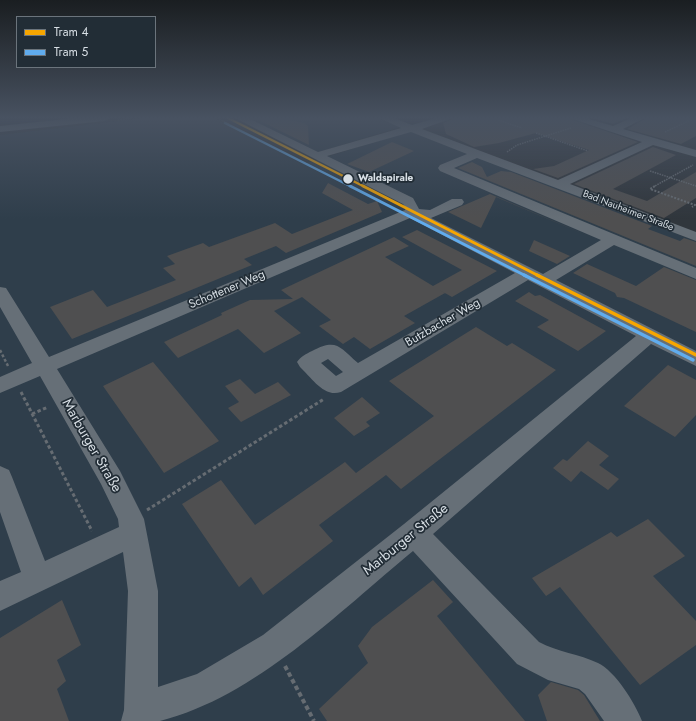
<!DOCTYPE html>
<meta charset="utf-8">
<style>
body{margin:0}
#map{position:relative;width:696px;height:721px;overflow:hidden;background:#30363c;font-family:Jost,sans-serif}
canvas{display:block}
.legend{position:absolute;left:16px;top:16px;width:140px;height:52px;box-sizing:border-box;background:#222d36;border:1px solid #6b747c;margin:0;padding:5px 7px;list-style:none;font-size:12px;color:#d8dfe5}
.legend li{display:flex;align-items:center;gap:8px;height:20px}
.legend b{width:20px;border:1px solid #6b747c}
</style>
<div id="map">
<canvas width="696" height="721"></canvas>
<ul class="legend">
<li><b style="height:5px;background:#f7a600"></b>Tram 4</li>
<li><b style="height:5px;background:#60acee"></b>Tram 5</li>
</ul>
</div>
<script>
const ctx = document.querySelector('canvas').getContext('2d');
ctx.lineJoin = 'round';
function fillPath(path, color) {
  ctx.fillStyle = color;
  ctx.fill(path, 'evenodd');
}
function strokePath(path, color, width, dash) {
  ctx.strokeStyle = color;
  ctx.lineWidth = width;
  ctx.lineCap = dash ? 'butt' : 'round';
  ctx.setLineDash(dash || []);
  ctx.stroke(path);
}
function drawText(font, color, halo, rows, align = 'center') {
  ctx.font = font + ' Jost,sans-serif';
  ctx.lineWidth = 3.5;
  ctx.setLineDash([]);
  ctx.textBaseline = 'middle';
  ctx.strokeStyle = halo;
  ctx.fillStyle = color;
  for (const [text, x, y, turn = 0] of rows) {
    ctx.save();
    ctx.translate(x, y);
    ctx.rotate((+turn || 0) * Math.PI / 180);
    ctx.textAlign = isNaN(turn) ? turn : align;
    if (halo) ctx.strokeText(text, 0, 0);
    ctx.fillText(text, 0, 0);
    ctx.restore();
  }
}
fillPath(new Path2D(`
 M142 118H215L303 164 410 131 696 241V721H0V135Z
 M247 118H378L401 127 316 153Z`), '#2f3e4b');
fillPath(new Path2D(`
 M454 118H568L638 142 558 178 533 169 554 166 589 150 536 133 499 143 474 147 446 134 443 123Z
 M592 118H627L613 124Z
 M646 118H696V136L681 144 627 129Z
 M256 119 289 120 304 123 308 126 309 145Z
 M392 142 414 151 369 172 347 164Z
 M653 147 676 155 613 189 647 201 696 172V198L664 218 574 184Z
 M472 162 482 167 487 177 501 171 511 172 652 226 648 229 680 241 684 238 696 242V266L458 168Z
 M328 183 368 204 377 201 382 212 286 253 276 246 244 259 252 265 72 339 50 307 93 290 107 307 176 280 163 268 175 264 167 256 203 243 209 247 275 223 292 234 353 210 322 193Z
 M490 194 598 240 496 197 481 228 448 212Z
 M417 230 497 271 452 297 436 288 445 293 404 316 415 323 370 349 354 337 343 344 319 326 331 320 302 297 274 311 301 333 264 353 238 329 178 358 164 342 222 315 221 313 250 300 293 299 281 290 394 237 409 246 385 257 433 286 462 270 402 237Z
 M534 240 570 256 557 264 529 251Z
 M587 264 636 286 664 267 696 280V332L624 298 617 297 615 293 573 273Z
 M529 292 535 296 540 295 606 331 578 351 537 327 549 320 515 301Z
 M476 327 507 346 512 343 556 370 401 489 386 475 319 525 333 541 263 595 251 577 239 587 182 504 221 480 255 525 345 462 356 473 434 416 389 381Z
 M153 362 219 441 164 473 103 386Z
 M668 365 696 380V415L675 437 624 406Z
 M240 379 255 394 278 382 291 395 241 422 228 408 239 402 225 386Z
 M362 397 380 413 366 422 370 426 354 436 334 418Z
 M588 441 609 456 599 465 619 479 608 490 581 471 571 482 553 468 563 459 567 461Z
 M648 519 685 556 653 576 696 621V645L640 685 560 587 546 596 532 578 611 532 617 537Z
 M433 580 453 602 437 616 525 721H327L319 709 368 663 358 646 372 627Z
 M62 600 81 645 57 660 66 681 57 689 69 721H0V638Z
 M551 682 578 690 584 695 600 721H547L538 695Z`), '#4f4f50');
strokePath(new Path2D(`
 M217 118 229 124
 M118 120 133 118
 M498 120 522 128
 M665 132 695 118
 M536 133 588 151
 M507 152 517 145 571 128
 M650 171 696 186
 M653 187 693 165`), '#666c72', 1.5, [1.5, 1]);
strokePath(new Path2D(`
 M655 186 650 189 695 205 692 207`), '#666c72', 2, [2, 1.5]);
strokePath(new Path2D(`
 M0 350 8 366`), '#666c72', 2.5, [3, 2]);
strokePath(new Path2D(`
 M21 392 92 531
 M32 414 48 407
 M147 510 324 399`), '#666c72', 3, [3.5, 2.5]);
strokePath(new Path2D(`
 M285 666 314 721`), '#666c72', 4, [4.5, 3]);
fillPath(new Path2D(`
 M74 118H110L105 121 0 132V126Z
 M235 118H248L318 152 401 128 379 118H394L412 125 436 118H453L422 129 558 180 642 142 569 118H586L613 126 631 118H645L623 129 696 150V157L653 145 570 184 696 232V241L477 158 454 168 696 268V279L614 245 556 280 696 351V366L651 344 433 534 539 642C558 652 579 654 598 663 615 671 635 703 642 721H604L585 694 579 689 548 680 517 664 413 551C339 612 255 697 160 721 148 721 133 721 121 721L124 710 128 591 123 552 0 611V581L21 572 0 512V466L9 470 12 477 45 561 119 527 118 519 101 484 40 376 0 393V377L32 363 0 307V287L6 288 49 357 405 210 406 208 403 204ZM411 132 467 154 440 165 438 168 440 171 601 240 543 274 431 218 462 205 464 202 462 199H452L430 210 419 209 413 198 327 156ZM410 218 515 273 358 363C339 347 337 338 312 351 306 354 301 356 297 362L300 367C312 378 324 398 341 392L528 280 636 336 404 524 263 635 197 674 158 687V591L144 519 120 471 57 369ZM328 359 343 372 336 376 321 363Z`), '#666f77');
strokePath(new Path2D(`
 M228 118 365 187`), '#f7a600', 2.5);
strokePath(new Path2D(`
 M363 186 539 276`), '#f7a600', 3);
strokePath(new Path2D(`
 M537 275 696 355`), '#f7a600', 3.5);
strokePath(new Path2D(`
 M225 123 352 187`), '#60acee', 2.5);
strokePath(new Path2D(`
 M350 186 526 276`), '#60acee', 3);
strokePath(new Path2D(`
 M524 275 693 360`), '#60acee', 3.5);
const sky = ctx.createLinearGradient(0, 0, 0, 219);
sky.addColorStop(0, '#1a1e21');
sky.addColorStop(0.54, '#485261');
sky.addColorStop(1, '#48526100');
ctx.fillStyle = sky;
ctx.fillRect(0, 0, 696, 219);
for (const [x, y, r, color] of [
 [348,179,5.5,"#d8dfe5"]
]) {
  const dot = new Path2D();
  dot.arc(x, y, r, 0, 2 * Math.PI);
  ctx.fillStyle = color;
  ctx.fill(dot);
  strokePath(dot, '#222d36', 1.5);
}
drawText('bold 10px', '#d8dfe5', '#222d36', [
 ["Waldspirale",358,179]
], 'left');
drawText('10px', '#d8dfe5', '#222d36', [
 ["Bad Nauheimer Straße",628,211,21]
]);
drawText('12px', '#d8dfe5', '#222d36', [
 ["Schottener Weg",227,290,-23],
 ["Butzbacher Weg",443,323,-30]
]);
drawText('14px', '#d8dfe5', '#222d36', [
 ["Marburger Straße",91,446,60],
 ["Marburger Straße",406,540,-39]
]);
</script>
